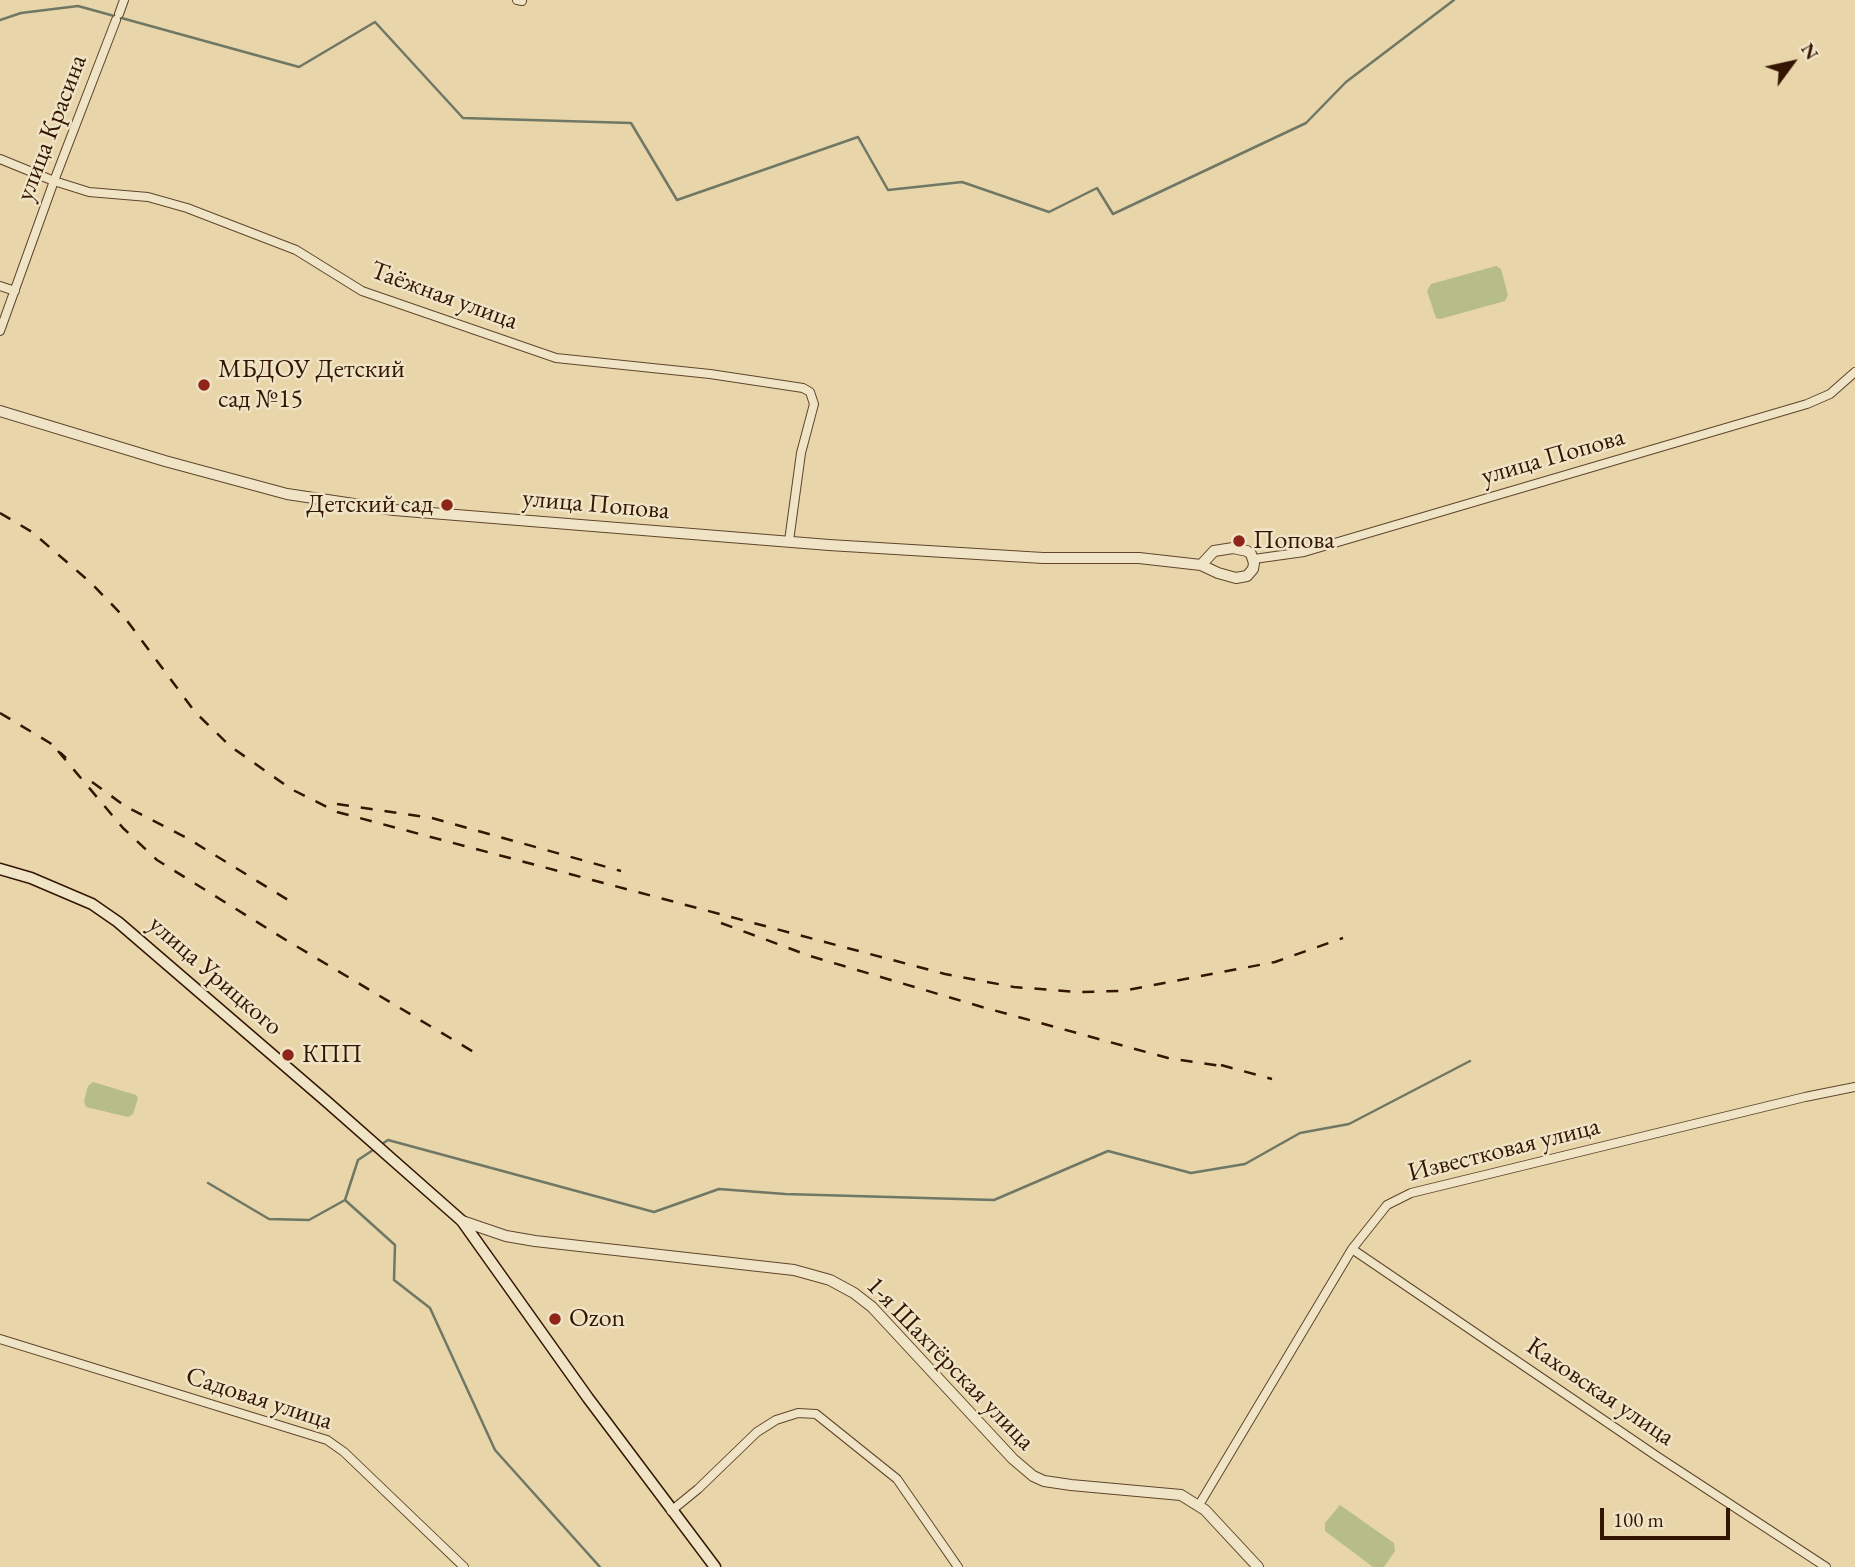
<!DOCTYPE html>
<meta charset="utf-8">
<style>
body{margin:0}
#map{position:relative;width:1855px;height:1567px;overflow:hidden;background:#e8d5a9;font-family:"EB Garamond",serif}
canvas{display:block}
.north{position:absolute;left:1757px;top:28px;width:70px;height:70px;-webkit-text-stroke:5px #f0e4c7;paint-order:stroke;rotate:57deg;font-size:19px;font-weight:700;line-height:28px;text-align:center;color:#331501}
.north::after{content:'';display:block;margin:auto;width:24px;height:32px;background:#331501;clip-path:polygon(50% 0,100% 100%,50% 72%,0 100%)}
.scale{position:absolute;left:1600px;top:1508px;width:130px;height:32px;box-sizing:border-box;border:4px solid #331501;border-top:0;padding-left:9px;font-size:21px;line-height:24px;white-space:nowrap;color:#331501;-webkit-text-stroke:5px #f0e4c7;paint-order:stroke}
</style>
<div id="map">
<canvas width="1855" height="1567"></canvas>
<div class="north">N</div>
<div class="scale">100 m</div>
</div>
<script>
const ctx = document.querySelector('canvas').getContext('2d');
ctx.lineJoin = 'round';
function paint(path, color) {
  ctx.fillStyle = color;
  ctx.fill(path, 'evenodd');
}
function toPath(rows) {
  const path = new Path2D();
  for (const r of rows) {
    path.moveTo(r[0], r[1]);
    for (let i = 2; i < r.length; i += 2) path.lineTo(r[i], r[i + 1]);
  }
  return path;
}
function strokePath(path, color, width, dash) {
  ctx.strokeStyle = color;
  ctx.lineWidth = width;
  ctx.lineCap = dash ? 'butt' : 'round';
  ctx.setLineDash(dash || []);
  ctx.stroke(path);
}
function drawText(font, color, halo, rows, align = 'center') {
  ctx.font = font + ' "EB Garamond",serif';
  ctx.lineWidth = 5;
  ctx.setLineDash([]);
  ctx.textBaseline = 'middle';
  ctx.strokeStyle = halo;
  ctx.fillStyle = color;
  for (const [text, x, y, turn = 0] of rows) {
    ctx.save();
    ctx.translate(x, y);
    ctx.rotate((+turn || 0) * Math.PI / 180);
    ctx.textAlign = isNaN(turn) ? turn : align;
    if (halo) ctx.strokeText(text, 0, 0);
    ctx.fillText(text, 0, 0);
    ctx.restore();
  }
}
paint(toPath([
 [1496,266,1501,269,1508,295,1505,301,1440,319,1436,318,1427,291,1431,284],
 [93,1082,136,1095,138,1098,133,1114,128,1117,86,1107,84,1101,88,1086],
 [1340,1505,1394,1543,1395,1551,1384,1567,1373,1567,1325,1531,1325,1523]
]), '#b6bd88');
strokePath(toPath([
 [0,20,21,13,78,6,299,67,375,22,463,118,631,123,677,200,858,137,888,190,962,182,1049,212,1097,188,1113,214,1306,123,1346,82,1454,0],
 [382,1144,388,1140,654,1212,719,1189,785,1194,994,1200,1108,1151,1191,1173,1245,1164,1300,1133,1349,1124,1470,1061],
 [208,1183,269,1219,309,1220,345,1200,358,1160,373,1150],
 [345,1200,395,1245,394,1280,430,1308,495,1450,600,1567]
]), '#6f7765', 2.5);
const minor = toPath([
 [517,0,522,1],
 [119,14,124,0],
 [0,159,54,181,89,192,148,197,187,208,296,250,362,291,556,358,710,374,803,388,810,392,814,404,801,453,789,541],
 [0,286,15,291],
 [0,331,54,181,116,20],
 [1254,559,1304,552,1807,404,1830,394,1855,372],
 [1352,1249,1658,1457,1826,1567],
 [0,1339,327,1440,344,1452,464,1567],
 [1199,1505,1352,1249,1387,1205,1411,1193,1805,1097,1855,1087],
 [671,1511,698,1489,757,1432,776,1420,798,1413,816,1414,897,1479,958,1567]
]);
const tertiary = toPath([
 [0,411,165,461,287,494,394,510,829,545,1043,558,1139,558,1201,565,1218,573,1236,578,1247,576,1253,569,1254,563,1251,554,1247,551,1233,548,1214,551,1201,565],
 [462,1221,506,1236,535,1241,794,1270,830,1280,854,1293,872,1307,1013,1459,1033,1476,1044,1481,1071,1485,1181,1495,1205,1510,1258,1567]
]);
const secondary = toPath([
 [0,869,31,878,92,904,118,922,326,1101,462,1221,588,1398,715,1567]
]);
strokePath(minor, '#60452b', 10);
strokePath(tertiary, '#60452b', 12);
strokePath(secondary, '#331501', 13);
strokePath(minor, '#f0e4c7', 8);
strokePath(tertiary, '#f0e4c7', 10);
strokePath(secondary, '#f0e4c7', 10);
strokePath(toPath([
 [0,513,32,532,90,582,125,618,195,712,230,746,291,789,337,812,945,974,1014,987,1078,992,1122,991,1275,962,1343,938],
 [0,713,50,743,66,758],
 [58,751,123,828,157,860,286,940,477,1054],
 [92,782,125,806,187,838,293,903],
 [337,804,432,818,621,871],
 [721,923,810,956,982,1007,1168,1058,1228,1067],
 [1221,1065,1272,1079]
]), '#331501', 2.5, [12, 12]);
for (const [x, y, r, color] of [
 [204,385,7,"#8f2418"],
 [447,505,7,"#8f2418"],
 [1239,541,7,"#8f2418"],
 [288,1055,7,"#8f2418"],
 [555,1319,7,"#8f2418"]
]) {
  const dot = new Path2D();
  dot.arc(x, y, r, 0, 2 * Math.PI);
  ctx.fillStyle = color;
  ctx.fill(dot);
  strokePath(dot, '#f0e4c7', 2.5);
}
drawText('26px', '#331501', '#f0e4c7', [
 ["улица Красина",52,128,-69],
 ["Таёжная улица",444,296,20],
 ["улица Попова",1553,457,-16],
 ["улица Попова",596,505,5],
 ["улица Урицкого",215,976,41],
 ["Известковая улица",1504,1150,-14],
 ["1-я Шахтёрская улица",950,1364,46],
 ["Каховская улица",1600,1392,34],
 ["Садовая улица",259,1399,18]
]);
drawText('26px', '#331501', '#f0e4c7', [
 ["МБДОУ Детский",218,370],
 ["сад №15",218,400],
 ["Детский сад",433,505,"right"],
 ["Попова",1253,541],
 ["КПП",302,1055],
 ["Ozon",569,1319]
], 'left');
</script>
